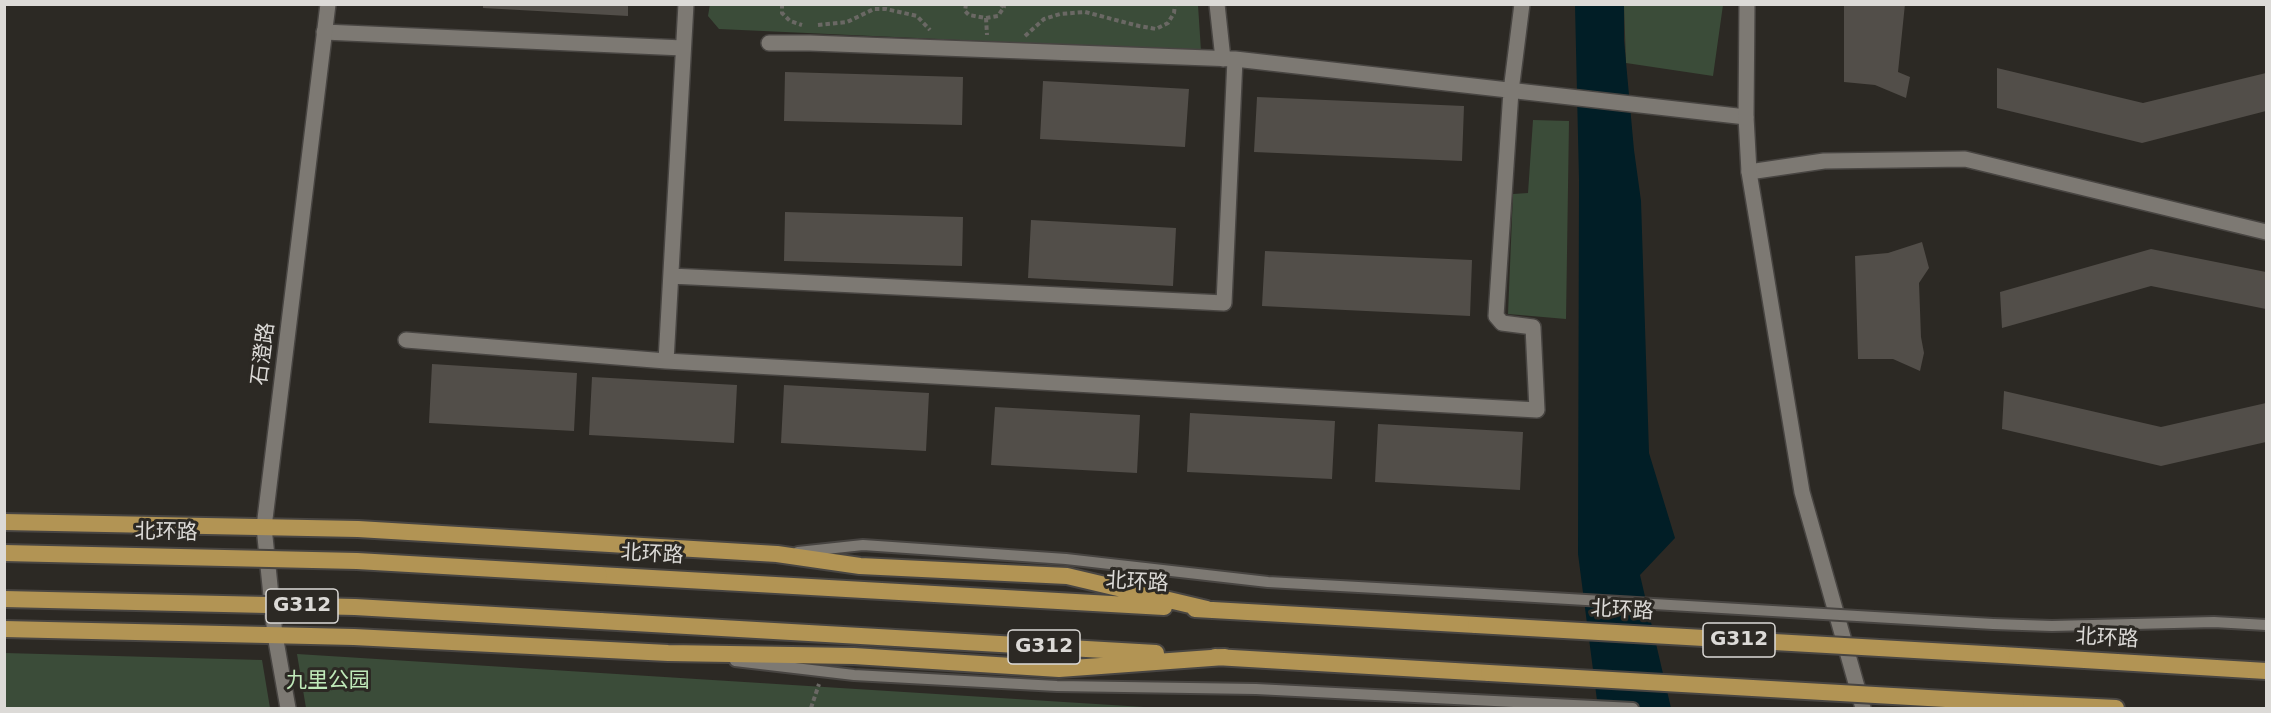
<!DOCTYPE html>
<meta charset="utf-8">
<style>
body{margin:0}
#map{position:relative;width:2271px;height:713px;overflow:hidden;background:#2c2924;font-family:"DejaVu Sans",sans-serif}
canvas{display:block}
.frame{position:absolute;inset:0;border:6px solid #dcdad7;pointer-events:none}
</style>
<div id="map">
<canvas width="2271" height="713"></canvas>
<div class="frame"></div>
</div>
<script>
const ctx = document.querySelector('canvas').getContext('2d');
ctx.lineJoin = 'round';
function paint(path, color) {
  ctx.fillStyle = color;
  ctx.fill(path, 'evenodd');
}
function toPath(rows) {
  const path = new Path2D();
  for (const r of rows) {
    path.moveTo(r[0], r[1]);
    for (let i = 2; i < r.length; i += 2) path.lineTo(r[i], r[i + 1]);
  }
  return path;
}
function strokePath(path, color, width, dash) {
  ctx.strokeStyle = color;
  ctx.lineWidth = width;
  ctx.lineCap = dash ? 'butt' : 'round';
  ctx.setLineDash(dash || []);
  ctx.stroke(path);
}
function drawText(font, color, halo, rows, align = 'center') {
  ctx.font = font + ' "DejaVu Sans","Noto Sans SC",sans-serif';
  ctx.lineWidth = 6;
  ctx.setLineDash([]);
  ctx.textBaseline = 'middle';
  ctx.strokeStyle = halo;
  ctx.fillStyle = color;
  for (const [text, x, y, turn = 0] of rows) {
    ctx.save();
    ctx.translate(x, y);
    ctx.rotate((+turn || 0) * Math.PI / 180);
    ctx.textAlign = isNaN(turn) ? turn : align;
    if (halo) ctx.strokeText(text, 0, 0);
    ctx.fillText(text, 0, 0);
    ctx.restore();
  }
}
paint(toPath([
 [710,4,1198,5,1201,51,719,29,708,16],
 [1624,5,1723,5,1713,76,1626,63],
 [1533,120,1569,121,1566,319,1508,314,1513,194,1528,193],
 [5,653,262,660,270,708,5,708],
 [297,654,1160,708,306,708]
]), '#3b4c39');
paint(toPath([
 [1575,5,1624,5,1624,40,1634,150,1641,201,1649,453,1675,538,1640,575,1671,708,1598,708,1578,554,1579,180]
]), '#011e26');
paint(toPath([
 [483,4,628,4,628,16,483,8],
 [1844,4,1905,4,1898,72,1910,77,1906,98,1875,85,1844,82],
 [1997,68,2143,103,2266,73,2266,111,2142,143,1997,108],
 [785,72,963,77,962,125,784,121],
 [1043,81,1189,89,1185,147,1040,139],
 [1257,97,1464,106,1462,161,1254,152],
 [785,212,963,217,962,266,784,261],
 [1031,220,1176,228,1173,286,1028,278],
 [1922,242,1929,268,1919,283,1921,337,1924,353,1920,371,1893,359,1858,359,1855,256,1888,253],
 [2151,249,2266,272,2266,309,2151,286,2002,328,2000,292],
 [1265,251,1472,260,1470,316,1262,306],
 [432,364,577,373,574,431,429,423],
 [592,377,737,385,734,443,589,435],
 [784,385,929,393,926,451,781,443],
 [2004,391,2161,427,2266,403,2266,442,2161,466,2002,429],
 [995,407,1140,415,1137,473,991,465],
 [1190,413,1335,421,1332,479,1187,472],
 [1378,424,1523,432,1520,490,1375,482]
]), '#524e49');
const service = toPath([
 [798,552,863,545,1066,559,1268,582,1467,593],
 [1993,624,2052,626,2214,622,2266,625],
 [735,661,854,675,1057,686,1256,689,1633,708]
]);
const minor = toPath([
 [1217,4,1223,59],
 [324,32,683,48],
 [769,43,810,43,1235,59,1746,117],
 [1749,172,1824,161,1965,159,2266,232],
 [671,276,1224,303,1235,59],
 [406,340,666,361,1537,410,1533,327,1502,323,1496,316,1511,91,1522,4],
 [666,361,686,4]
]);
const tertiary = toPath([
 [1747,4,1746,117,1749,172,1802,492,1863,708],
 [288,708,275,635,264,527,328,4]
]);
const trunk = toPath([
 [4,522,358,529,777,554,860,566,1067,576,1207,609],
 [599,575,1164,607],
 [1195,609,1476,625],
 [600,621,1156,653],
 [4,629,354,637,668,653,854,656,1059,669,1225,657],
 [2002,655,2266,671],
 [1215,657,1489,673],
 [2016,703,2116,708]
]);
strokePath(service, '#484542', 14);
strokePath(minor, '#484542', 18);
strokePath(tertiary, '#484542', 18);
strokePath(trunk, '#484542', 20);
strokePath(toPath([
 [721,4,724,4],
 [782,4,782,13,790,21,802,25],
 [966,4,965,11,969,15,986,18,998,16,1004,7,1000,4],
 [986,18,987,35],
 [818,25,847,22,874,9,886,9,917,16,930,30],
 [1025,36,1044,19,1060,14,1085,12,1139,26,1156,29,1168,23,1174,13,1175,4],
 [811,708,819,684]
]), '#6a6864', 4, [4.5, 3]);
strokePath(service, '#7d7973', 10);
strokePath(minor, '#7d7973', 15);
strokePath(tertiary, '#7d7973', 15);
strokePath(trunk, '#b29454', 16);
const serviceBridge = toPath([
 [1467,593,1993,624]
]);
const trunkBridge = toPath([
 [4,553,357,561,599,575],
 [4,599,355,607,600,621],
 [1476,625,2002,655],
 [1489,673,2016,703]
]);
strokePath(serviceBridge, '#484542', 14, []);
strokePath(trunkBridge, '#484542', 20, []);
strokePath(serviceBridge, '#7d7973', 10);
strokePath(trunkBridge, '#b29454', 16);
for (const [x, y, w] of [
 [302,606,72],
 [1739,640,72],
 [1044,647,72]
]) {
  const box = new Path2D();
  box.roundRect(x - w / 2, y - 17, w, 34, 4.5);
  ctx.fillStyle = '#2c2924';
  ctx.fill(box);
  strokePath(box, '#dcdad7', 1.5);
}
drawText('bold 20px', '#dcdad7', null, [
 ["G312",302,606],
 ["G312",1739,640],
 ["G312",1044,647]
]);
drawText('21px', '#dcdad7', '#2c2924', [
 ["石澄路",264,354,-83],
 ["北环路",166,533,1],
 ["北环路",652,555,3],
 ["北环路",1137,583,3],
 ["北环路",1622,611,3],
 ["北环路",2107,639,3]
]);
drawText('21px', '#bfe9b9', '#2c2924', [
 ["九里公园",328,682]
]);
</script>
